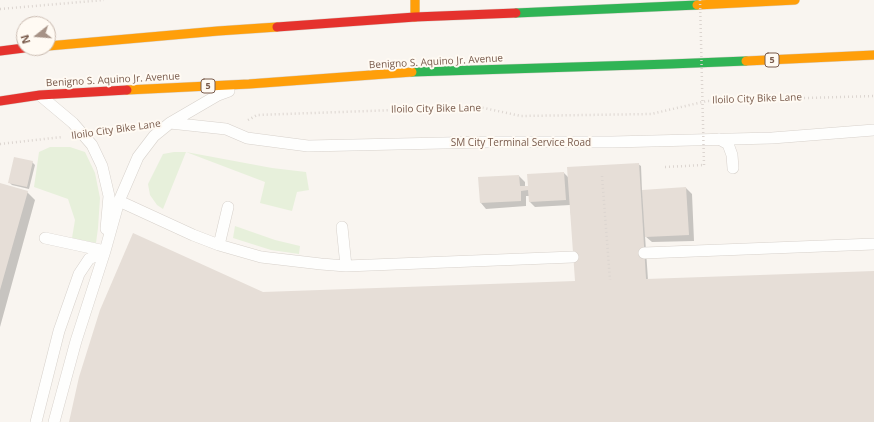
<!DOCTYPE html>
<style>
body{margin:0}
#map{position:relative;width:874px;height:422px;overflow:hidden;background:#f9f5f0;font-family:"Open Sans",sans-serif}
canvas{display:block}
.north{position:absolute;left:16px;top:16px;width:40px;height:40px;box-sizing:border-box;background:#fffaf3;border:1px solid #cabbb1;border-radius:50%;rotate:253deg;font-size:11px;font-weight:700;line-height:16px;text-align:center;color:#7a5c4d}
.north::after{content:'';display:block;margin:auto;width:14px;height:18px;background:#a69286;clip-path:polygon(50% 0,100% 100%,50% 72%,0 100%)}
</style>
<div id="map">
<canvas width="874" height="422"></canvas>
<div class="north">N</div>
</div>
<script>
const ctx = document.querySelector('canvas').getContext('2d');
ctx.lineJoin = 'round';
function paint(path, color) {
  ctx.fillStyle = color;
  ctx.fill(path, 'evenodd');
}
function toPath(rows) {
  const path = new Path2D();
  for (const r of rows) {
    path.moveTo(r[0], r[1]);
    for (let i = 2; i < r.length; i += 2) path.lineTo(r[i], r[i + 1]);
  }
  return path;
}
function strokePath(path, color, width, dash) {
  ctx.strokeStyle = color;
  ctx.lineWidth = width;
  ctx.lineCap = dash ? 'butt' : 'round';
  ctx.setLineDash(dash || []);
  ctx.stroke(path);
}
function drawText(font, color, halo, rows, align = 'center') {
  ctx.font = font + ' "Open Sans",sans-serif';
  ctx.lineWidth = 4;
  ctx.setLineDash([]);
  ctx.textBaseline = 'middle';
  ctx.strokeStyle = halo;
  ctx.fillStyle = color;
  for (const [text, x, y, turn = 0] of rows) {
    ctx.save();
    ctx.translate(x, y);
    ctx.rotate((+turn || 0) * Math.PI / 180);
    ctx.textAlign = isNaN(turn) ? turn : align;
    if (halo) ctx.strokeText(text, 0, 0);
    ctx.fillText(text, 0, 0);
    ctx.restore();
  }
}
paint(toPath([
 [50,147,70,147,85,152,95,173,100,198,98,228,96,243,72,238,75,220,68,199,34,187,39,152],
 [174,152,186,152,272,168,306,172,309,190,297,192,292,211,260,203,265,182,186,152,163,209,157,205,150,195,148,184,163,154],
 [235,226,275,240,300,246,299,254,271,250,233,238]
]), '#e7f0db');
paint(toPath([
 [32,162,35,165,29,189,12,185,9,182],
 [638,164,641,166,642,191,686,188,692,194,694,241,652,242,645,236,648,280,874,272,874,422,70,422,263,293,577,282,570,205,535,207,530,202,529,196,526,196,526,206,486,209,481,203,479,178,519,176,525,182,525,187,529,187,564,173,569,178],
 [0,184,27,192,35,200,0,327]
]), '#0003');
paint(toPath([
 [14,157,33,161,27,187,8,183],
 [639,163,646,279,874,271,874,422,69,422,79,377,100,310,133,233,263,292,575,281,567,167],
 [564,172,566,200,529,202,528,190,521,191,521,201,480,203,478,177,519,175,520,186,528,186,527,174],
 [0,183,28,191,0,290],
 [686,187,689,235,645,237,642,190]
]), '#e6ded7');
const lane = toPath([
 [42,97,73,123,92,145,102,166,109,196,106,229],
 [170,123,226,129,247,138,308,146,488,142,612,142,772,138,874,130],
 [719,139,728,144,732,155,733,168],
 [119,201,193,235,219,245,261,257,321,264,346,266,573,257],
 [342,227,346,266],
 [45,238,105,251],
 [219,245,228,207],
 [644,253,874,244],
 [36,422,59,331,79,274,89,259,105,251],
 [54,422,76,341,105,251,119,201,138,157,154,136,170,123,218,95,229,91]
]);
const fast = toPath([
 [516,13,697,5],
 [412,72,670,64,746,61]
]);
const slow = toPath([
 [415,0,415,17],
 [697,5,795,0],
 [48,46,218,31,277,27],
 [746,61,874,55],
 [127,90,249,84,412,72]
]);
const jam = toPath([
 [277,27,415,17,516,13],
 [0,51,24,48],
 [0,101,40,95,127,90]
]);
strokePath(lane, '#d7d1cb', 12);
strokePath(fast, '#d9d2cb', 10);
strokePath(slow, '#d9d2cb', 10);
strokePath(jam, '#d9d2cb', 10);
strokePath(toPath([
 [0,9,104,0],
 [248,120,257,115,479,107,521,116,651,114,707,101,874,96],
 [103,132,140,127],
 [0,144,62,137],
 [665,167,704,165],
 [602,176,610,280]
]), '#dcd5d0', 2.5, [1, 3]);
strokePath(lane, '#fefefd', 11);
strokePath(fast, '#30b455', 9);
strokePath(slow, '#ff9f0a', 9);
strokePath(jam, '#e5322d', 9);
strokePath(toPath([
 [700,0,704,165]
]), '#dcd5d0', 2.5, [1, 3]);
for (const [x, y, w] of [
 [772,60,14],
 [208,86,14]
]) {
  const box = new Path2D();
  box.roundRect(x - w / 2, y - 7, w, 14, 3);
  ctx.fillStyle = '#fffaf3';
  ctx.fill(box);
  strokePath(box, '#7a5c4d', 1);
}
drawText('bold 9px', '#7a5c4d', null, [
 ["5",772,60],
 ["5",208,86]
]);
drawText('10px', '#7a5c4d', '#fffaf3', [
 ["Benigno S. Aquino Jr. Avenue",436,62,-3],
 ["Benigno S. Aquino Jr. Avenue",113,80,-3],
 ["Iloilo City Bike Lane",757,99,-2],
 ["Iloilo City Bike Lane",436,109,-1],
 ["Iloilo City Bike Lane",116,130,-8],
 ["SM City Terminal Service Road",521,143]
]);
</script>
